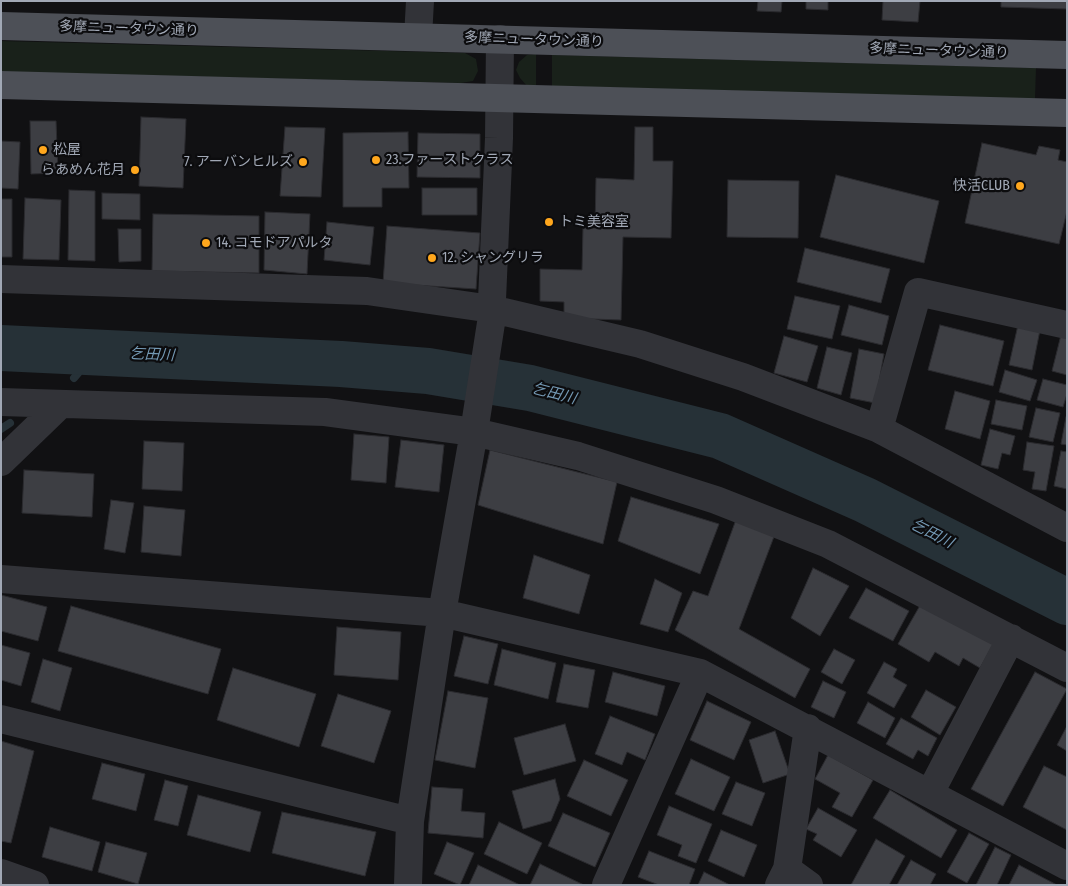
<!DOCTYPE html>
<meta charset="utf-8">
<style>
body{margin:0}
#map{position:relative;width:1068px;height:886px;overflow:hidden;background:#111113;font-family:"Fira Sans Condensed",sans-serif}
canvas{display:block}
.frame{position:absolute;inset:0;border:2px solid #a1a8b5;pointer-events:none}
</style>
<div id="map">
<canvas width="1068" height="886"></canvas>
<div class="frame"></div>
</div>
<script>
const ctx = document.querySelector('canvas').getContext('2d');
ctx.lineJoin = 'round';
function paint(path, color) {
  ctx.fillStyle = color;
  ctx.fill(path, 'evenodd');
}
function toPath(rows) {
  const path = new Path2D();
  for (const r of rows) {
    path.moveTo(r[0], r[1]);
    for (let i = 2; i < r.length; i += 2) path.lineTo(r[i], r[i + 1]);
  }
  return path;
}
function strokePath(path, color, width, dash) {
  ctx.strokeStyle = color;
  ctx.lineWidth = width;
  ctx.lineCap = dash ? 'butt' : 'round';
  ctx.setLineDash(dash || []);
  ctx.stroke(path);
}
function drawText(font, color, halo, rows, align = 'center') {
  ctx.font = font + ' "Fira Sans Condensed","Noto Sans JP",sans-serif';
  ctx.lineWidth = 4.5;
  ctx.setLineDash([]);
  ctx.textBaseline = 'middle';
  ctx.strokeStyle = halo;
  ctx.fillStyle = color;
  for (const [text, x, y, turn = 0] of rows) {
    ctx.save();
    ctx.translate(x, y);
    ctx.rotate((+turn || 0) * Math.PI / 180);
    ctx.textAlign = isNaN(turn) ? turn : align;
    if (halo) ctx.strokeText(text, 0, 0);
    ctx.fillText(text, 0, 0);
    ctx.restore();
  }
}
paint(toPath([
 [1,41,465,53,476,59,478,71,473,81,461,83,1,72],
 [536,54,536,87,527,86,520,78,516,70,519,62,527,55],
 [552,55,1036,68,1035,99,552,86]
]), '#19211a');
strokePath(toPath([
 [74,378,95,353],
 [1,429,10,423]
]), '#263137', 8);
strokePath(toPath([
 [1,348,341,364,428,371,530,388,720,436,865,500,1067,602]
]), '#263137', 46);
const building = toPath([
 [758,1,782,1,781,12,757,11,758,1],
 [806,1,828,1,828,10,806,9,806,1],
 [883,1,920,1,918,22,882,20,883,1],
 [1001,1,1067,1,1067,9,1001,7,1001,1],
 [141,117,186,119,183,188,139,186,141,117],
 [30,121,56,121,58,173,31,174,30,121],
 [285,127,325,128,321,197,280,196,285,127],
 [635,127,653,127,653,161,673,161,671,238,623,237,621,320,564,318,564,302,540,301,540,269,582,270,583,228,595,228,596,178,634,180,635,127],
 [408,132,409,188,382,188,382,207,343,207,343,133,408,132],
 [418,133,480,134,480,178,417,177,418,133],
 [1,141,20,142,18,189,1,188,1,141],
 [982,143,1036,155,1039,146,1060,150,1058,160,1067,162,1067,211,1059,244,965,223,982,143],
 [836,175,939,201,924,263,820,237,836,175],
 [728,180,799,181,798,238,727,237,728,180],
 [422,188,477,188,477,215,422,215,422,188],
 [69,190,95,191,95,261,68,260,69,190],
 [102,193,140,194,140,220,102,219,102,193],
 [25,198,61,200,59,260,23,259,25,198],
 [1,199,12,199,12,257,1,257,1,199],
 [265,212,310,214,307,274,264,270,265,212],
 [153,214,259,216,259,273,152,271,153,214],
 [327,222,374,227,370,265,324,260,327,222],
 [387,226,480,233,476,289,383,283,387,226],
 [118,229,141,229,141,261,119,262,118,229],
 [805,248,890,269,881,303,797,282,805,248],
 [795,296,840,306,832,339,787,329,795,296],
 [849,305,889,316,882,345,841,335,849,305],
 [940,325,1004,341,993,386,928,370,940,325],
 [1018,325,1040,330,1032,370,1009,365,1018,325],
 [1061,335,1067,337,1067,375,1052,371,1061,335],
 [784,336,818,346,807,382,774,373,784,336],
 [827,347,852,353,841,395,817,388,827,347],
 [859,349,884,354,875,403,850,398,859,349],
 [1005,370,1037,380,1030,401,999,392,1005,370],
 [1043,379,1067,385,1067,394,1063,407,1037,400,1043,379],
 [955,391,990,401,980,439,945,429,955,391],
 [996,400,1027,406,1022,430,991,424,996,400],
 [1036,408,1060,413,1053,442,1029,437,1036,408],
 [1066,417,1067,417,1067,445,1061,444,1066,417],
 [990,429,1015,436,1010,455,1002,453,998,469,981,465,990,429],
 [354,434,389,437,386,483,351,480,354,434],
 [401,440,444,445,439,492,395,487,401,440],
 [144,441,184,443,182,491,142,489,144,441],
 [1027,442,1054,446,1046,491,1032,489,1035,472,1023,470,1027,442],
 [490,450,617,482,603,544,478,505,490,450],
 [1061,451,1067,452,1067,489,1054,486,1061,451],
 [24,470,94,474,92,517,22,513,24,470],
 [631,497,719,524,700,574,618,541,631,497],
 [111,500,134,503,125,553,104,549,111,500],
 [144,506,185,510,181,556,141,552,144,506],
 [737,517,775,534,739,629,810,669,795,698,675,630,693,591,708,596,737,517],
 [534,555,590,575,579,614,523,598,534,555],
 [813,568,849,586,820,636,791,618,813,568],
 [655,579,682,593,668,632,640,624,655,579],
 [866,588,909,611,893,641,849,618,866,588],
 [1,595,47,607,38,641,1,631,1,595],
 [922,602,994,643,980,668,963,658,959,666,935,652,929,662,898,644,922,602],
 [71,606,221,649,208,694,58,651,71,606],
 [337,627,401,632,398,680,334,675,337,627],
 [464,636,498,644,488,684,454,676,464,636],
 [1,645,30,653,21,686,1,680,1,645],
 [502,649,556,663,548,699,494,685,502,649],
 [834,649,855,660,842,684,821,672,834,649],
 [43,659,72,668,60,711,31,702,43,659],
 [884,662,897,669,893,677,907,685,894,708,867,693,884,662],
 [564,664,595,670,588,708,556,702,564,664],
 [233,668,316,694,299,747,217,720,233,668],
 [613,672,665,686,657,716,605,702,613,672],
 [1035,672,1067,689,1003,806,971,789,1035,672],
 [823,681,846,692,834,718,811,707,823,681],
 [926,690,956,707,940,735,911,717,926,690],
 [448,691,488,698,475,768,435,760,448,691],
 [338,694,391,711,374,763,321,746,338,694],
 [707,701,751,722,734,760,690,740,707,701],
 [868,702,895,718,885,738,857,723,868,702],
 [610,716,655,734,645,760,627,752,622,765,595,754,610,716],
 [901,718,937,738,928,756,918,750,913,759,886,744,901,718],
 [565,724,576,761,524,775,514,738,565,724],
 [1067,726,1067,751,1057,745,1067,726],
 [775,731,790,774,763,783,749,740,775,731],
 [1,741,34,751,11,843,1,841,1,741],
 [828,755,873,780,852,817,832,807,840,793,815,779,828,755],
 [691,759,730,777,714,811,675,794,691,759],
 [584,760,628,780,611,816,567,796,584,760],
 [102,763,145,774,136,811,92,799,102,763],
 [1044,766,1067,777,1067,830,1023,807,1044,766],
 [555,779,560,799,551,821,523,829,512,791,555,779],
 [165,780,188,786,178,826,154,820,165,780],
 [736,782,765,793,752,826,722,814,736,782],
 [432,787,463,789,461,811,485,813,483,838,428,833,432,787],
 [890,790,957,830,941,858,873,818,890,790],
 [198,795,261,812,250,852,187,835,198,795],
 [669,806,712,824,696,863,678,856,682,845,657,835,669,806],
 [818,808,857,830,841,857,813,840,817,834,806,829,818,808],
 [282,812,376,832,365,876,272,853,282,812],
 [563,813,610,833,595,867,548,846,563,813],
 [499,822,542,843,527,874,484,854,499,822],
 [50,827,100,842,92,871,42,857,50,827],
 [721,830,757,845,744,877,708,861,721,830],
 [969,833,989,844,967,883,947,872,969,833],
 [876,839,905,856,889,885,851,885,876,839],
 [106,842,147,853,138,884,98,872,106,842],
 [447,842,474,853,460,885,434,874,447,842],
 [995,847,1011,855,997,885,976,885,995,847],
 [649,851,695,869,689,885,659,885,638,877,649,851],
 [911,860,936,874,930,885,897,885,911,860],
 [540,864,584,885,530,885,540,864],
 [478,865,520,885,469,885,478,865],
 [1019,865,1057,885,1009,885,1019,865],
 [704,872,730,885,698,885,704,872]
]);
paint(building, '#3d3e43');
strokePath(building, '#2b2b2f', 1);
strokePath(toPath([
 [418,37,420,1],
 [1,279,367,291,492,309,640,344,743,377,879,429,1067,528],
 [1,402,325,412,474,432,578,456,716,500,828,544,1067,668],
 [879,429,918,292,1067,325],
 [1,462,61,404],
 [1,579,442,613,700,673,1067,866],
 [1,719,410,821],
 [930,793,1011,638],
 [787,869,809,885],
 [1,873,35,885],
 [408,885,410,821,442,613,474,432,491,323,499,138,500,39],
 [606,885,700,673],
 [779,885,787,869,808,728]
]), '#323338', 28);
strokePath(toPath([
 [1,26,1067,55],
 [1,85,1067,113]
]), '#4d5057', 28);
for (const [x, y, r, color] of [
 [43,150,5,"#ffa71d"],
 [376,160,5,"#ffa71d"],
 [303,162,5,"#ffa71d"],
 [135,170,5,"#ffa71d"],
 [1020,186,5,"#ffa71d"],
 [549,222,5,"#ffa71d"],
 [206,243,5,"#ffa71d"],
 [432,258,5,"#ffa71d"]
]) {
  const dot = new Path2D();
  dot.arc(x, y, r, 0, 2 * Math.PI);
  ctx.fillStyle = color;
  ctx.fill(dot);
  strokePath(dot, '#0c0c0e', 2);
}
drawText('14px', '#a1a8b5', '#0c0c0e', [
 ["多摩ニュータウン通り",129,29,2],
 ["多摩ニュータウン通り",534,40,2],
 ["多摩ニュータウン通り",939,51,2]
]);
drawText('14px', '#a1a8b5', '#0c0c0e', [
 ["松屋",53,150],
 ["23.ファーストクラス",386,160],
 ["7. アーバンヒルズ",293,162,"right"],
 ["らあめん花月",125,170,"right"],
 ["快活CLUB",1010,186,"right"],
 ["トミ美容室",559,222],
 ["14. コモドアパルタ",216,243],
 ["12. シャングリラ",442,258]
], 'left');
drawText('italic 15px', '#7499b4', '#0c0c0e', [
 ["乞田川",152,355,3],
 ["乞田川",554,394,14],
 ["乞田川",932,534,27]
]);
</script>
